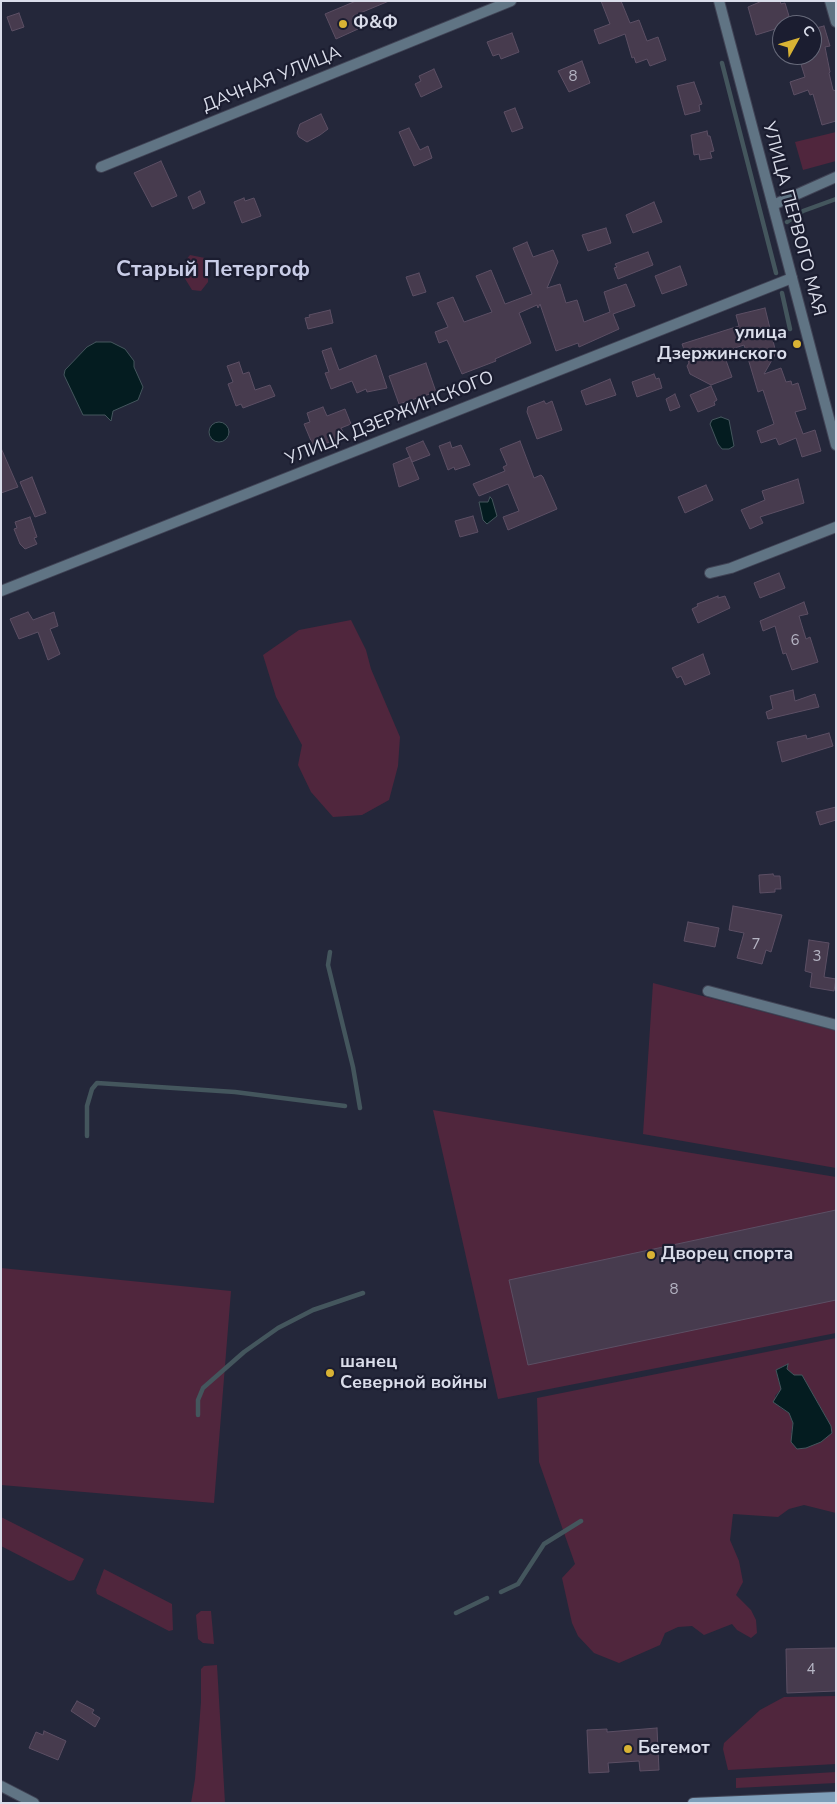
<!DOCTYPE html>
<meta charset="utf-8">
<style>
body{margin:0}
#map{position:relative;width:837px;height:1804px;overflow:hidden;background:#24273a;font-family:"Nunito Sans",sans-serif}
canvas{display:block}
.frame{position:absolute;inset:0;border:2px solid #daddea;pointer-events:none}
.north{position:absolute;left:772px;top:15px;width:50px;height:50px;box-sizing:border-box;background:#1b1d30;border:1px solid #676a7a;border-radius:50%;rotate:51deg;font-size:14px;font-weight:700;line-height:20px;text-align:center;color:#daddea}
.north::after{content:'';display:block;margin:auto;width:18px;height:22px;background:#d9b334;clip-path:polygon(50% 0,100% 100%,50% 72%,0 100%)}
</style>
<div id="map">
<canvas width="837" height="1804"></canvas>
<div class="frame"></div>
<div class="north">С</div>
</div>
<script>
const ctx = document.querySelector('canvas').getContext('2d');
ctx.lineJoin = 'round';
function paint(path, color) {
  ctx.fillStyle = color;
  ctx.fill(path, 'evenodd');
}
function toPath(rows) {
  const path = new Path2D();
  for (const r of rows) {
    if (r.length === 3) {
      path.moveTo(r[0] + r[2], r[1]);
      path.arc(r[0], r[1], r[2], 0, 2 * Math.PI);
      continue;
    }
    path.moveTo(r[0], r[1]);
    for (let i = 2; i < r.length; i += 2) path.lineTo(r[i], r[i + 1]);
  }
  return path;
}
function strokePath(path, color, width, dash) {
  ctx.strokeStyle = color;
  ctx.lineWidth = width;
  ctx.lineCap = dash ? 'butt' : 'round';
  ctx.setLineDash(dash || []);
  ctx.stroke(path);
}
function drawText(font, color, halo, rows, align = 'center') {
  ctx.font = font + ' "Nunito Sans",sans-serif';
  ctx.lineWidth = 4.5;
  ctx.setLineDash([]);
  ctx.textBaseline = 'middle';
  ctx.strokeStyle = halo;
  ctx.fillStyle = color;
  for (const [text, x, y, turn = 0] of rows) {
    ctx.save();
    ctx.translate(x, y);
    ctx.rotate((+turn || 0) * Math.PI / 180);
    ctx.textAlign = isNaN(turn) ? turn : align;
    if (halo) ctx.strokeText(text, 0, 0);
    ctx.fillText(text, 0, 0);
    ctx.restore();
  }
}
paint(toPath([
 [836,132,836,161,803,170,795,142],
 [190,255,205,258,208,263,208,282,201,291,192,290,184,277,185,261],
 [351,620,366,650,371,669,400,737,398,766,389,800,362,815,333,817,311,792,298,765,302,745,276,697,263,655,299,630],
 [653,983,836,1031,836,1168,643,1134],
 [433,1110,836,1177,836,1333,498,1399],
 [1,1268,231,1291,214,1503,1,1485],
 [836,1338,836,1513,804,1505,789,1509,778,1517,733,1514,730,1540,739,1561,743,1582,736,1595,751,1610,756,1620,757,1633,751,1638,737,1630,732,1624,704,1635,692,1626,678,1627,665,1633,660,1645,619,1663,594,1653,578,1636,572,1623,562,1578,575,1564,539,1462,537,1398],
 [788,1364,787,1369,794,1375,802,1375,831,1426,791,1433,793,1423,789,1413,780,1408,775,1396,781,1389,776,1370],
 [1,1517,84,1559,74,1580,69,1581,1,1546],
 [104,1569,172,1604,173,1630,169,1631,97,1594,96,1590],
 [201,1611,211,1611,214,1644,203,1643,198,1639,196,1615],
 [217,1665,225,1803,191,1803,195,1779,201,1702,201,1669,204,1666],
 [836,1696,836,1764,728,1770,723,1749,724,1743,760,1710,784,1697],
 [836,1772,836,1783,736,1788,736,1778]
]), '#50263d');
const water = toPath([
 [96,342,111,342,125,349,134,361,134,367,143,387,138,400,113,411,111,421,105,415,83,415,64,375,65,370,87,347,96,342],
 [721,417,729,420,734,446,729,449,722,449,718,444,710,424,712,420,721,417],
 [219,432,10],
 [490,497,492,499,497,516,487,524,483,520,479,502,488,502,490,497],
 [788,1364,787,1369,794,1375,802,1375,831,1426,832,1433,821,1442,806,1448,797,1449,791,1442,793,1423,789,1413,773,1402,781,1389,776,1370,788,1364]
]);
paint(water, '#041c20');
strokePath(water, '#44565d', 1);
strokePath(toPath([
 [722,63,776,273],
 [787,222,803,211,836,199],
 [782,293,790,329],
 [330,952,328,965,353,1067,360,1108],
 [87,1136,87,1106,92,1089,97,1083,235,1092,345,1106],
 [198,1415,198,1400,203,1388,244,1352,278,1328,313,1310,363,1293],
 [501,1592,518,1584,544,1544,581,1521],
 [456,1613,487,1598]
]), '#44565d', 4.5);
const building = toPath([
 [356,1,389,1,353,16,358,29,336,39,325,14,356,1],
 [601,1,621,1,630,23,639,20,647,41,658,37,666,60,650,66,647,59,636,63,634,57,632,58,625,34,599,44,594,30,610,24,601,1],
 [762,1,780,1,781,4,785,3,789,16,786,18,788,25,756,35,748,7,762,1],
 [19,13,24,27,12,31,7,17,19,13],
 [824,26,830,46,825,47,830,72,829,73,833,90,836,91,836,121,822,125,813,94,810,95,808,90,794,95,790,82,805,77,799,58,812,55,812,29,824,26],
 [512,33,519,52,501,59,499,54,493,56,487,42,512,33],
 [582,61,590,83,569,92,558,71,582,61],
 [434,69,442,87,421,97,415,84,421,81,419,76,434,69],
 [694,82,702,104,699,105,700,111,685,115,677,86,694,82],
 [515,108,523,128,512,132,504,112,515,108],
 [321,114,328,129,320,135,307,142,299,137,297,133,300,124,321,114],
 [409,128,420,150,428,146,432,158,414,166,399,132,409,128],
 [707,131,708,136,710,136,714,151,710,152,712,158,700,160,699,154,694,155,691,135,707,131],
 [161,161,177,196,152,207,134,173,161,161],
 [200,191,205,203,193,209,188,197,200,191],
 [244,198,245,201,254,198,261,216,242,223,234,202,244,198],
 [654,202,662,222,633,233,626,215,654,202],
 [606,228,611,243,588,251,582,235,606,228],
 [527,242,533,257,553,250,558,262,547,288,560,284,566,303,577,300,584,322,610,312,604,292,626,284,635,306,613,314,619,329,579,347,578,343,556,351,540,304,538,308,537,305,519,313,531,343,495,359,496,361,462,374,447,340,439,343,435,332,448,327,437,303,453,297,464,322,492,312,476,276,491,270,505,304,532,294,513,248,527,242],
 [648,252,653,265,618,279,614,268,617,267,615,264,648,252],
 [680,266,687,285,662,294,655,276,680,266],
 [419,273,426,292,413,296,406,277,419,273],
 [765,308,776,353,764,374,781,368,786,382,791,381,792,385,798,383,806,409,795,412,803,434,815,430,821,451,802,457,796,438,779,445,776,438,761,443,757,431,774,424,763,390,758,392,744,345,723,352,732,377,711,385,690,374,687,366,689,363,682,344,739,326,736,315,765,308],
 [330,310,333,323,308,329,305,318,310,317,309,315,330,310],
 [331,348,339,370,376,355,387,388,367,392,366,389,357,393,352,381,331,389,325,373,329,372,322,351,331,348],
 [239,362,243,374,249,372,255,390,270,385,275,396,243,408,241,404,236,406,228,384,233,382,227,366,239,362],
 [426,363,436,392,399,404,389,376,426,363],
 [654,374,656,379,659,378,662,388,637,397,632,382,654,374],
 [610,379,616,395,586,405,581,391,610,379],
 [711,386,717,400,714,402,715,405,698,412,690,395,711,386],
 [675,394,680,407,670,411,666,399,675,394],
 [544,401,546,404,552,401,562,430,537,439,527,412,528,407,544,401],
 [323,407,327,416,345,409,351,424,341,428,345,436,314,448,304,424,310,422,307,413,323,407],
 [423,441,430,455,412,462,406,448,423,441],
 [520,441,534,478,541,475,543,477,557,509,508,530,503,517,519,511,508,484,479,496,473,484,505,471,503,467,507,465,500,449,520,441],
 [450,442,452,448,461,445,470,465,455,470,454,467,448,470,439,446,450,442],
 [1,448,18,487,1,493,1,448],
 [410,457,419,479,399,487,393,464,410,457],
 [32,477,46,513,35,517,20,482,32,477],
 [798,479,804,503,760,517,763,523,750,529,741,510,765,500,762,491,798,479],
 [706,485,713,500,685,513,678,497,706,485],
 [473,516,478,532,460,537,455,521,473,516],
 [30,517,37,537,34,538,37,544,25,549,20,544,14,529,17,528,15,522,30,517],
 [779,573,785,588,760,598,754,583,779,573],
 [718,596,718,598,725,596,730,608,698,623,692,609,698,606,697,604,718,596],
 [804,602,808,614,799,616,806,639,810,637,818,662,792,670,786,653,783,654,775,626,763,631,760,621,804,602],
 [28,612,33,620,54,612,58,626,50,629,60,654,48,660,38,632,19,639,10,619,28,612],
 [703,654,710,674,685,685,681,676,677,678,672,668,703,654],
 [793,690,795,701,815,694,819,707,768,719,766,712,773,709,770,696,793,690],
 [829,733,833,746,782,762,777,742,806,735,807,739,829,733],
 [836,807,836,820,820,825,816,812,836,807],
 [773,874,774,876,780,876,781,889,775,889,775,892,760,893,759,875,773,874],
 [733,906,782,915,771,952,766,950,762,964,737,958,744,933,729,930,733,906],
 [688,922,719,928,715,947,684,941,688,922],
 [809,940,829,943,824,977,836,979,834,991,810,987,812,973,805,971,809,940],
 [836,1210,836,1300,528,1365,509,1280,836,1210],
 [836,1648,836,1691,787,1693,786,1649,836,1648],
 [77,1701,94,1710,92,1713,100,1718,95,1727,71,1711,77,1701],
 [657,1728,659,1770,640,1771,639,1761,608,1763,609,1772,589,1773,587,1730,607,1729,607,1732,657,1728],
 [44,1731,66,1741,58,1760,29,1748,36,1732,43,1735,44,1731]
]);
paint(building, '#473b4e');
strokePath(building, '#5c4f64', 1);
const minor = toPath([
 [830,1,836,22],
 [101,167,511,1],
 [773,205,836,177],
 [710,573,731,568,836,527],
 [1,591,792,278],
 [708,991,836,1025]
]);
const tertiary = toPath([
 [719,1,836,445],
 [1,1786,34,1803]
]);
const secondary = toPath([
 [693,1803,836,1797]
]);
strokePath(minor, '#414456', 12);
strokePath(tertiary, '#414456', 12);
strokePath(secondary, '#414456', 12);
strokePath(minor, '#607484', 10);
strokePath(tertiary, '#607484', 10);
strokePath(secondary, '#7e9eb9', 10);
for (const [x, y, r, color] of [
 [343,24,5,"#d9b334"],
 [797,344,5,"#d9b334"],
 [651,1255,5,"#d9b334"],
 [330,1373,5,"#d9b334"],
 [628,1749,5,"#d9b334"]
]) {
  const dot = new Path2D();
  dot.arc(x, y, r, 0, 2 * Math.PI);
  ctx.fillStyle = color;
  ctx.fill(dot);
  strokePath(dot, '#1b1d30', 2);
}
drawText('15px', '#b5b4c3', null, [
 ["8",573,77],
 ["6",795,641],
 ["7",756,945],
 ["3",817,957],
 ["8",674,1290],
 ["4",811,1670]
]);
drawText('bold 18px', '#daddea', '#1b1d30', [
 ["Ф&Ф",353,24],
 ["улица",787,334,"right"],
 ["Дзержинского",787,355,"right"],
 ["Дворец спорта",661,1255],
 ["шанец",340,1363],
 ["Северной войны",340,1384],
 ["Бегемот",638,1749]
], 'left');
drawText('18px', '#daddea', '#1b1d30', [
 ["ДАЧНАЯ УЛИЦА",272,80,-22],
 ["УЛИЦА ПЕРВОГО МАЯ",793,219,75],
 ["УЛИЦА ДЗЕРЖИНСКОГО",390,419,-22]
]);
drawText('bold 22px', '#c9cde7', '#1b1d30', [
 ["Старый Петергоф",213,271]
]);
</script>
